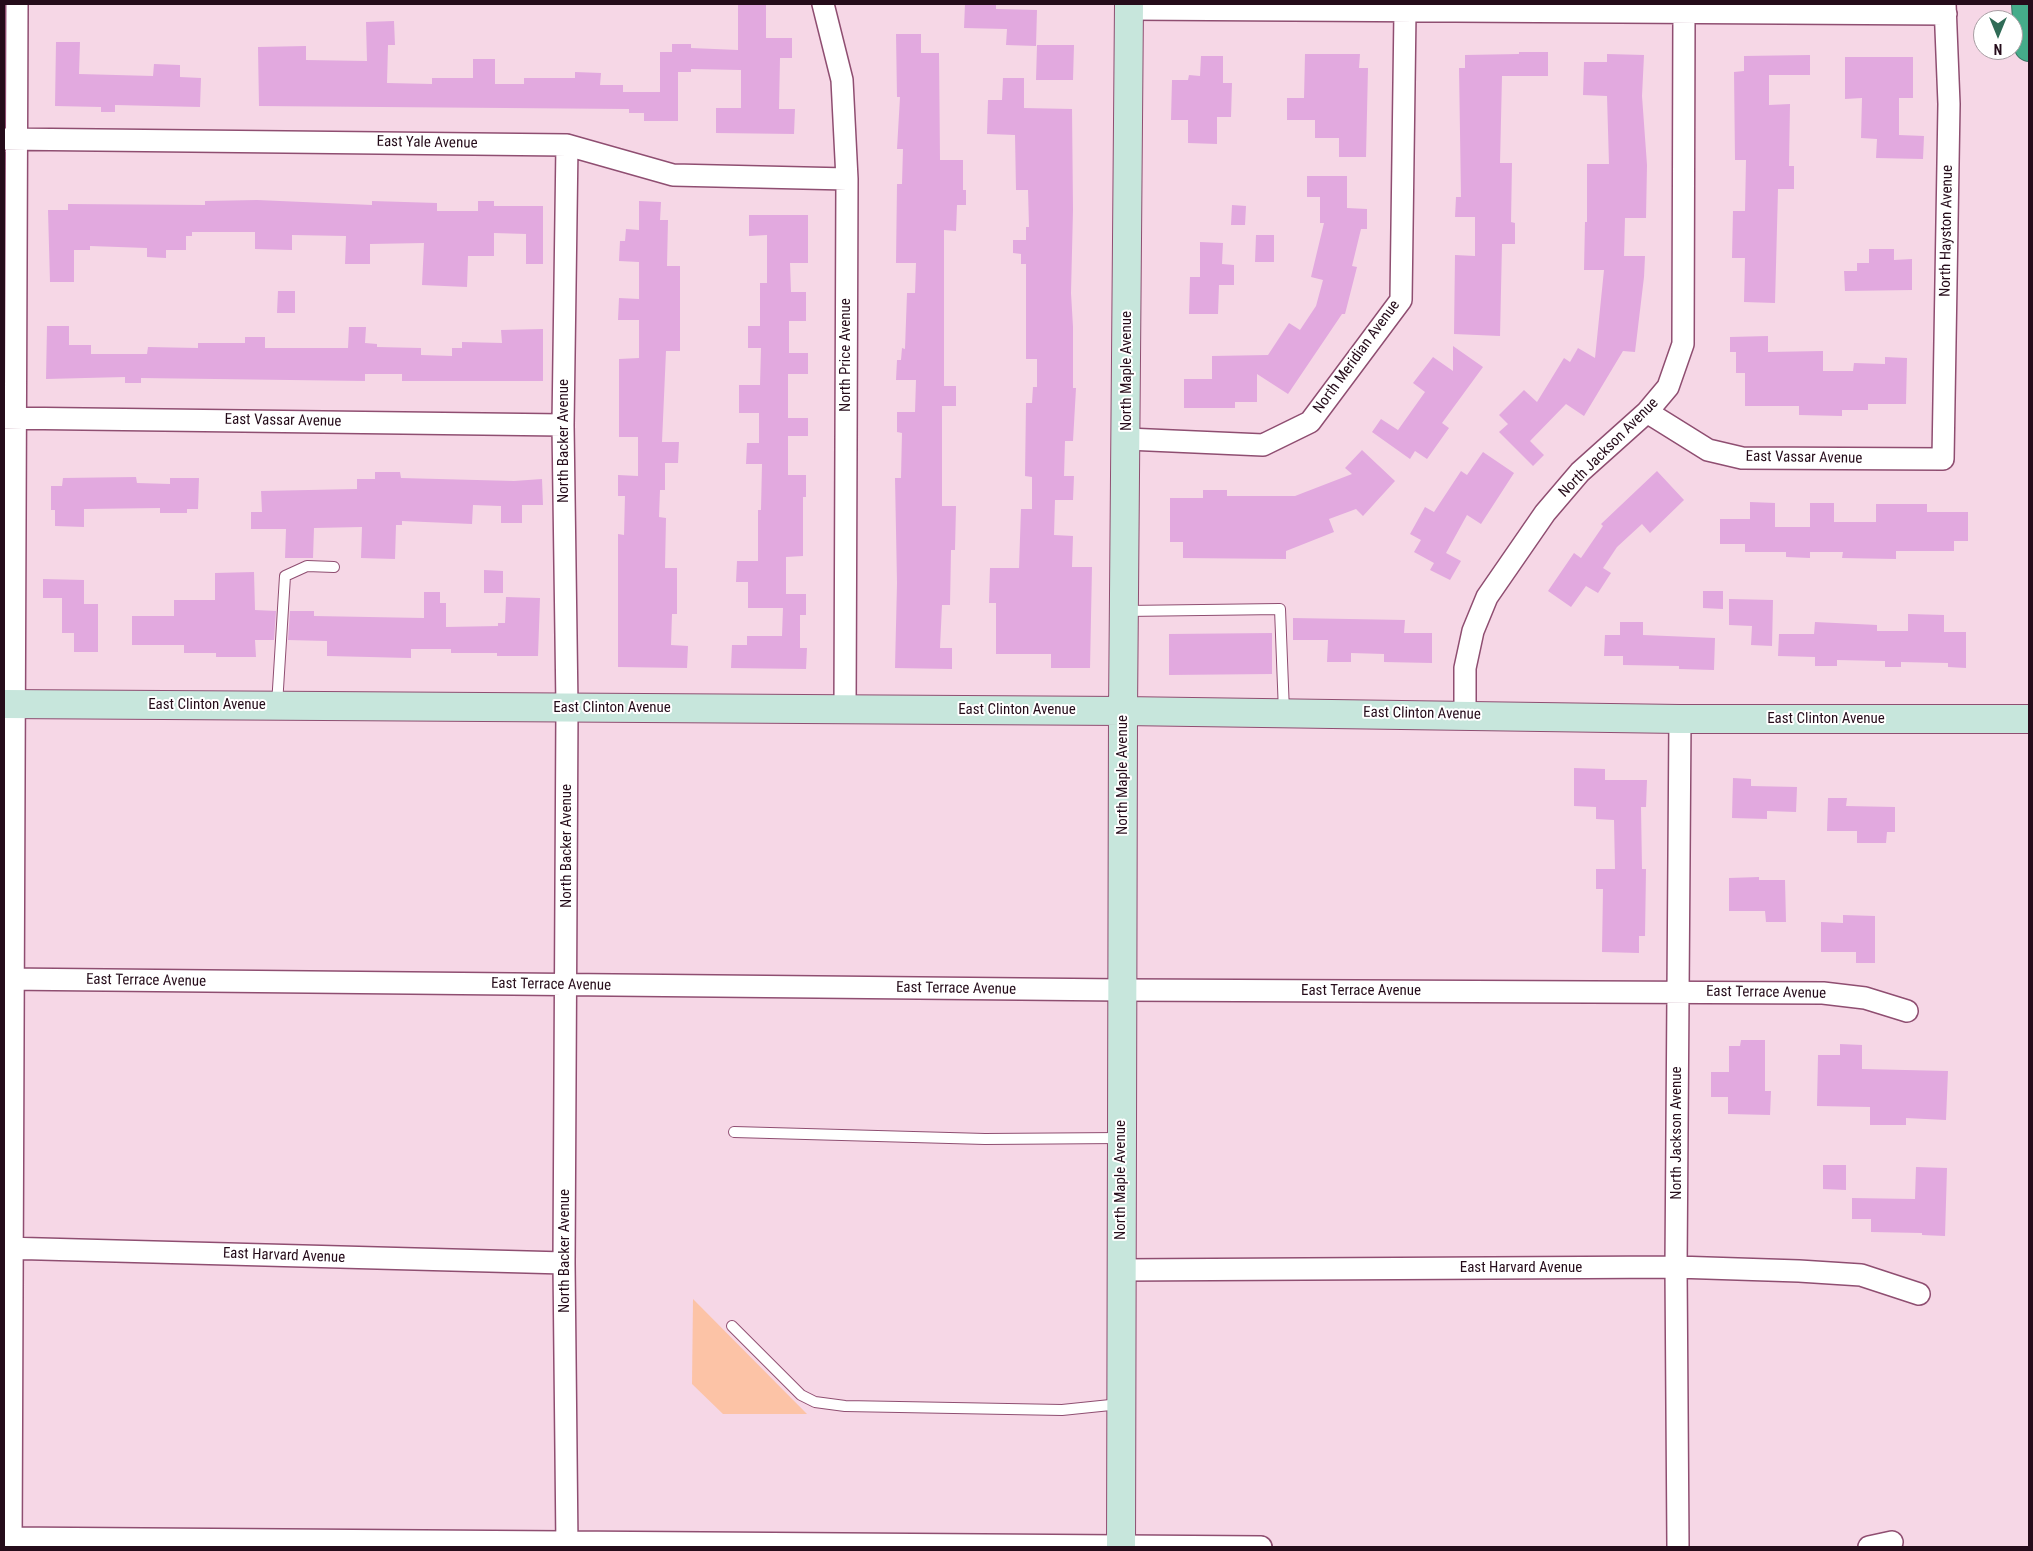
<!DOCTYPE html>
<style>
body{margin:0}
#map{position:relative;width:2033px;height:1551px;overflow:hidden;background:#f6d7e6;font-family:"Roboto Condensed",sans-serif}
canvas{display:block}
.frame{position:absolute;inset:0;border:5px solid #250c1a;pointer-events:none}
.north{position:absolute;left:1973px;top:10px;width:50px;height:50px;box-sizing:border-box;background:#fff;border:1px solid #a89ea3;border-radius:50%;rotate:180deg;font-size:14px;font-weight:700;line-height:20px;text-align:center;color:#250c1a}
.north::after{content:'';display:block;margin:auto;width:18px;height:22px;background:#306c57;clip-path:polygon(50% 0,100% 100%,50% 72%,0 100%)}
</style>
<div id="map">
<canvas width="2033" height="1551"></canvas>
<div class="frame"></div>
<div class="north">N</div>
</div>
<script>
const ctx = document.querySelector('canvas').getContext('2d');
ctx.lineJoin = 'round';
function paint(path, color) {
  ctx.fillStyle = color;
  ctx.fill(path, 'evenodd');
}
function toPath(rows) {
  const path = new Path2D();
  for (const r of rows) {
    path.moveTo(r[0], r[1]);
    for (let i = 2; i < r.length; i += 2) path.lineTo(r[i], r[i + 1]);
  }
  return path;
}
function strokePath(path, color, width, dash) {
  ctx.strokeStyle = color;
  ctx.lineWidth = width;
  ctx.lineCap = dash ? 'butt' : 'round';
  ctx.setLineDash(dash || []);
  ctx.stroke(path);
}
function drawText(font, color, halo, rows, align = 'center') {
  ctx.font = font + ' "Roboto Condensed",sans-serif';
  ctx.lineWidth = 4;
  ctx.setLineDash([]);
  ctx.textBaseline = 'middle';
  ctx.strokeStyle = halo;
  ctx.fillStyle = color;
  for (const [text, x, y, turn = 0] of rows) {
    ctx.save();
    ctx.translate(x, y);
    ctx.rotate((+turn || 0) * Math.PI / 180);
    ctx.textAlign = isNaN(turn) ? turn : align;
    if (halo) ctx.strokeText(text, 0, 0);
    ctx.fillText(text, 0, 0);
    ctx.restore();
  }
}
paint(toPath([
 [693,1299,807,1414,723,1414,692,1384]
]), '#fcc3a6');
paint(toPath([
 [738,4,766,4,766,38,792,38,792,58,780,58,779,109,795,109,794,134,716,133,716,108,741,108,741,70,691,69,691,72,678,72,678,121,644,121,644,113,629,113,629,109,259,106,258,47,306,46,306,60,367,61,366,22,394,21,395,45,388,45,387,83,432,84,432,78,473,78,473,59,495,59,495,84,524,84,524,78,575,78,575,72,601,73,600,85,623,85,623,92,660,92,660,52,672,52,672,44,691,44,691,48,738,50],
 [965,4,996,4,996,9,1037,10,1036,46,1006,45,1007,29,964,28],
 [896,34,921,34,921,53,939,53,940,160,963,160,963,190,966,190,966,205,957,205,956,231,944,230,944,386,956,386,956,406,942,406,942,506,956,506,955,550,951,550,950,605,942,605,940,648,952,648,952,669,895,668,897,583,895,478,901,478,902,433,897,432,897,412,915,412,916,380,896,380,897,360,901,360,902,348,905,349,907,293,915,293,916,263,896,263,897,184,902,184,903,149,897,149,900,97,897,97],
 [56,42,80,42,79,74,153,76,154,64,180,65,180,77,201,78,200,107,115,105,115,112,101,112,101,107,55,106],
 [1037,45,1074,45,1073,80,1036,80],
 [1519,52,1548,52,1548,76,1502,76,1500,163,1512,163,1511,222,1515,223,1515,244,1502,244,1500,336,1454,334,1455,255,1475,256,1475,217,1455,217,1456,197,1461,197,1459,68,1465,68,1465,55,1519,54],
 [1305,54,1360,54,1359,68,1368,68,1366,157,1339,157,1339,138,1315,138,1315,120,1287,120,1287,98,1304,98],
 [1607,54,1644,55,1642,96,1647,165,1646,218,1625,218,1624,256,1645,256,1644,277,1635,352,1623,351,1584,416,1566,404,1530,441,1544,455,1533,466,1499,432,1508,424,1499,415,1524,390,1537,402,1564,358,1570,362,1578,348,1595,358,1604,270,1584,270,1585,222,1587,222,1587,164,1609,164,1607,96,1583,95,1584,62,1607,62],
 [1810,55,1810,75,1769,75,1769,105,1790,104,1789,166,1794,166,1794,189,1778,189,1775,303,1744,302,1745,258,1732,258,1733,211,1745,211,1746,160,1735,160,1734,72,1744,71,1744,56],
 [1201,56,1223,56,1223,83,1232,83,1231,117,1217,117,1217,144,1188,143,1188,120,1171,120,1172,80,1188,80,1189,75,1200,76],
 [1845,57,1913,57,1913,98,1899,98,1899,135,1924,136,1923,159,1876,158,1877,139,1861,138,1862,98,1845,99],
 [1003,78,1024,78,1024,108,1072,109,1073,210,1071,293,1073,327,1073,388,1076,388,1073,441,1065,441,1064,476,1074,476,1073,500,1055,500,1054,535,1073,536,1072,567,1092,567,1090,668,1051,668,1051,654,996,654,996,603,989,603,990,568,1019,568,1021,509,1032,509,1032,477,1025,476,1026,403,1032,403,1033,387,1037,387,1037,359,1026,359,1026,264,1021,264,1021,254,1013,253,1013,240,1026,240,1026,227,1029,227,1028,190,1016,190,1015,135,987,134,988,100,1002,100],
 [1307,176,1347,176,1347,208,1367,209,1367,229,1361,229,1352,266,1357,267,1345,314,1342,314,1288,394,1257,374,1257,402,1235,402,1235,408,1184,408,1184,379,1212,379,1212,356,1268,355,1289,323,1300,330,1316,306,1323,280,1311,277,1324,223,1320,223,1320,197,1307,197],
 [257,200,372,205,372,201,437,203,437,211,478,211,478,201,494,201,494,206,543,206,543,264,526,264,526,234,494,233,494,256,468,256,467,287,422,285,424,243,370,244,370,264,345,264,346,236,292,235,292,250,255,249,255,232,192,232,192,236,186,236,186,250,166,250,166,258,147,257,147,248,90,246,90,250,74,250,74,282,50,282,48,210,68,210,68,204,205,205,205,201],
 [639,201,661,202,660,220,668,220,667,266,680,266,680,351,666,351,662,442,679,442,678,463,665,463,665,490,660,490,659,517,666,518,665,568,677,568,677,614,672,614,671,645,688,646,687,668,618,667,618,534,624,535,625,496,618,496,618,475,638,476,638,437,619,437,619,359,639,358,639,320,618,320,619,298,639,299,639,262,619,261,620,241,625,241,626,229,639,230],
 [1232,205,1246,206,1245,225,1231,225],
 [749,215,808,215,808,263,790,263,791,292,806,292,806,321,789,321,789,353,808,353,808,374,788,374,788,418,808,418,808,436,788,436,788,475,806,475,806,497,803,497,803,556,786,557,786,594,806,594,806,615,800,615,800,648,807,648,806,669,731,668,732,645,747,645,747,636,782,636,783,608,748,608,748,582,736,582,737,561,758,561,758,510,761,510,762,464,746,464,747,443,759,443,759,413,739,413,739,385,760,385,761,348,748,348,748,326,760,326,760,283,767,283,767,235,749,236],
 [1256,235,1274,235,1274,262,1255,262],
 [1200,242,1223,243,1222,264,1234,265,1234,285,1219,285,1218,314,1189,314,1190,277,1200,277],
 [1869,249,1894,249,1894,260,1912,259,1912,290,1845,291,1844,271,1857,271,1857,263,1869,263],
 [278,291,295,291,295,313,277,313],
 [47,326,69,326,69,345,91,345,91,354,147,354,148,347,198,348,198,343,245,343,245,337,265,337,265,348,348,348,349,327,366,327,365,343,377,344,377,347,421,348,421,355,452,356,452,348,462,348,462,342,502,343,501,330,543,329,543,381,402,381,402,374,365,374,365,381,141,378,141,383,125,383,125,377,46,379],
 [1768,336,1768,352,1823,351,1823,371,1853,371,1854,363,1885,364,1885,357,1907,358,1906,404,1868,404,1868,410,1842,410,1842,416,1799,415,1799,406,1745,406,1745,373,1736,373,1736,352,1730,352,1730,337],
 [1453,346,1483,367,1442,423,1449,428,1427,459,1415,451,1410,459,1372,432,1381,419,1398,430,1425,392,1413,383,1433,357,1453,371],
 [1362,450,1395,481,1363,516,1356,509,1329,519,1334,532,1286,551,1286,559,1183,558,1183,542,1170,542,1170,498,1203,498,1203,490,1227,490,1227,496,1295,496,1352,474,1345,468],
 [1483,452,1514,473,1481,524,1467,515,1446,553,1461,561,1450,580,1430,570,1434,563,1414,552,1421,540,1410,534,1425,507,1434,512,1461,471,1467,475],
 [1657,471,1684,500,1650,533,1642,524,1617,547,1603,568,1611,573,1598,593,1586,586,1571,607,1548,591,1574,553,1581,558,1603,526,1601,524],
 [375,472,400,472,401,478,514,481,542,479,543,505,522,505,522,523,501,523,501,506,473,505,472,524,402,521,402,525,396,525,395,559,361,558,362,527,314,528,313,558,285,558,286,529,251,529,251,512,262,512,261,491,357,489,357,479,375,479],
 [136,477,137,483,170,484,170,478,199,478,198,509,187,509,187,513,160,513,160,508,84,509,84,527,55,526,55,510,51,510,51,486,62,486,63,478],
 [1750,502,1775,503,1775,527,1810,527,1810,503,1834,503,1834,522,1876,522,1876,504,1927,504,1927,512,1968,512,1968,541,1954,541,1954,551,1896,551,1896,559,1842,558,1843,552,1810,552,1810,558,1786,557,1786,552,1745,552,1745,544,1720,544,1720,519,1750,519],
 [484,570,503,571,503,593,484,593],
 [254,572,255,610,276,611,274,640,255,640,256,657,216,657,216,653,184,653,184,645,132,645,132,616,174,616,174,600,215,600,215,573],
 [43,579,84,580,84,604,98,604,98,652,74,652,74,633,62,633,62,598,43,598],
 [1703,591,1723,591,1723,609,1703,608],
 [424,592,440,592,440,603,446,603,446,627,498,626,498,623,505,623,506,597,540,598,538,656,497,656,497,653,451,653,451,649,411,649,411,658,327,656,327,641,288,640,290,611,314,611,314,616,424,618],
 [1729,599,1773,600,1772,646,1751,645,1752,626,1729,625],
 [1908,614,1944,615,1944,632,1966,632,1966,668,1948,667,1948,663,1901,662,1901,667,1885,667,1885,661,1837,660,1837,666,1815,666,1815,657,1778,656,1779,634,1814,634,1815,622,1877,625,1877,631,1908,631],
 [1293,618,1405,620,1404,633,1432,633,1432,663,1384,662,1384,654,1351,653,1351,662,1327,662,1328,640,1293,640],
 [1620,622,1643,622,1643,635,1715,638,1714,670,1679,669,1679,666,1623,665,1623,656,1604,656,1605,635,1620,635],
 [1272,633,1272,674,1169,675,1169,634],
 [1574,768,1605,769,1605,780,1647,780,1646,807,1641,807,1642,869,1646,869,1645,936,1639,936,1639,953,1602,952,1603,889,1596,889,1596,869,1615,869,1614,820,1596,819,1596,807,1574,806],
 [1733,778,1751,779,1751,786,1797,787,1796,812,1767,811,1767,819,1732,818],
 [1828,798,1847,798,1846,806,1895,807,1895,832,1887,832,1886,843,1857,843,1857,831,1827,831],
 [1759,877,1759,880,1785,880,1786,922,1766,922,1765,911,1729,911,1729,878],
 [1843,915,1875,916,1875,963,1856,963,1856,952,1821,952,1821,922,1843,923],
 [1741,1040,1765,1040,1765,1091,1771,1091,1770,1115,1728,1114,1728,1097,1711,1097,1711,1072,1729,1072,1729,1046,1740,1046],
 [1840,1044,1862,1045,1862,1069,1948,1071,1946,1120,1906,1118,1906,1125,1870,1125,1870,1107,1817,1106,1818,1055,1840,1055],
 [1823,1165,1846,1165,1846,1190,1823,1189],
 [1916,1167,1947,1168,1945,1236,1922,1235,1922,1233,1871,1232,1871,1219,1852,1219,1852,1198,1915,1199]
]), '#e2a9df');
const lane = toPath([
 [1125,611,1280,609,1284,712],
 [277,705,285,576,307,566,334,567],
 [734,1132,985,1139,1120,1138],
 [732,1326,801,1395,815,1402,845,1406,1062,1410,1120,1404]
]);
const street = toPath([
 [823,4,842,80,847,179,845,709],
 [1129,9,1946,14],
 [4,139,567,145,673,175,847,179],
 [1647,412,1708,450,1742,458,1943,459,1949,104,1945,4],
 [4,418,563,425],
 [1127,439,1263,445,1310,422,1401,300,1405,12],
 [1465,714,1465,668,1473,631,1487,597,1545,513,1580,472,1647,412,1668,387,1683,344,1684,11],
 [4,979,1122,990,1823,993,1865,998,1907,1011],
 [4,1248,564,1263],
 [1120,1270,1676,1267,1799,1271,1861,1275,1919,1294],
 [4,1538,1261,1547],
 [11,1547,17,4],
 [567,1547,564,1263,567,707,563,425,567,145],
 [1678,1547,1676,1267,1680,719],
 [1869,1547,1892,1542]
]);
const secondary = toPath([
 [4,704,1123,711,1680,719,2029,719],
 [1121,1547,1123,711,1129,4]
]);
const highway = toPath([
 [2026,4,2029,47]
]);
strokePath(lane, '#8f4e71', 12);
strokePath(street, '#8f4e71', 24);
strokePath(secondary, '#8f4e71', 30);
strokePath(highway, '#3a7463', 30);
strokePath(lane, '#fff', 10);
strokePath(street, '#fff', 21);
strokePath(secondary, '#c7e6dc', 28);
strokePath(highway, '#45ac8a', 28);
drawText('15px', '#250c1a', '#fff', [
 ["East Yale Avenue",427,143,1],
 ["North Hayston Avenue",1947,231,-89],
 ["North Price Avenue",846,355,-90],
 ["North Meridian Avenue",1357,357,-54],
 ["North Maple Avenue",1127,371,-90],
 ["East Vassar Avenue",283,421,1],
 ["North Backer Avenue",564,441,-90],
 ["North Jackson Avenue",1609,448,-45],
 ["East Vassar Avenue",1804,458,1],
 ["East Clinton Avenue",207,705],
 ["East Clinton Avenue",612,708],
 ["East Clinton Avenue",1017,710],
 ["East Clinton Avenue",1422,714,1],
 ["East Clinton Avenue",1826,719],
 ["North Maple Avenue",1123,775,-90],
 ["North Backer Avenue",567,846,-90],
 ["East Terrace Avenue",146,981,1],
 ["East Terrace Avenue",551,985,1],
 ["East Terrace Avenue",956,989,1],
 ["East Terrace Avenue",1361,991],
 ["East Terrace Avenue",1766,993,1],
 ["North Jackson Avenue",1677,1133,-90],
 ["North Maple Avenue",1121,1180,-90],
 ["North Backer Avenue",565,1251,-90],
 ["East Harvard Avenue",284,1256,2],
 ["East Harvard Avenue",1521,1268]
]);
</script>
